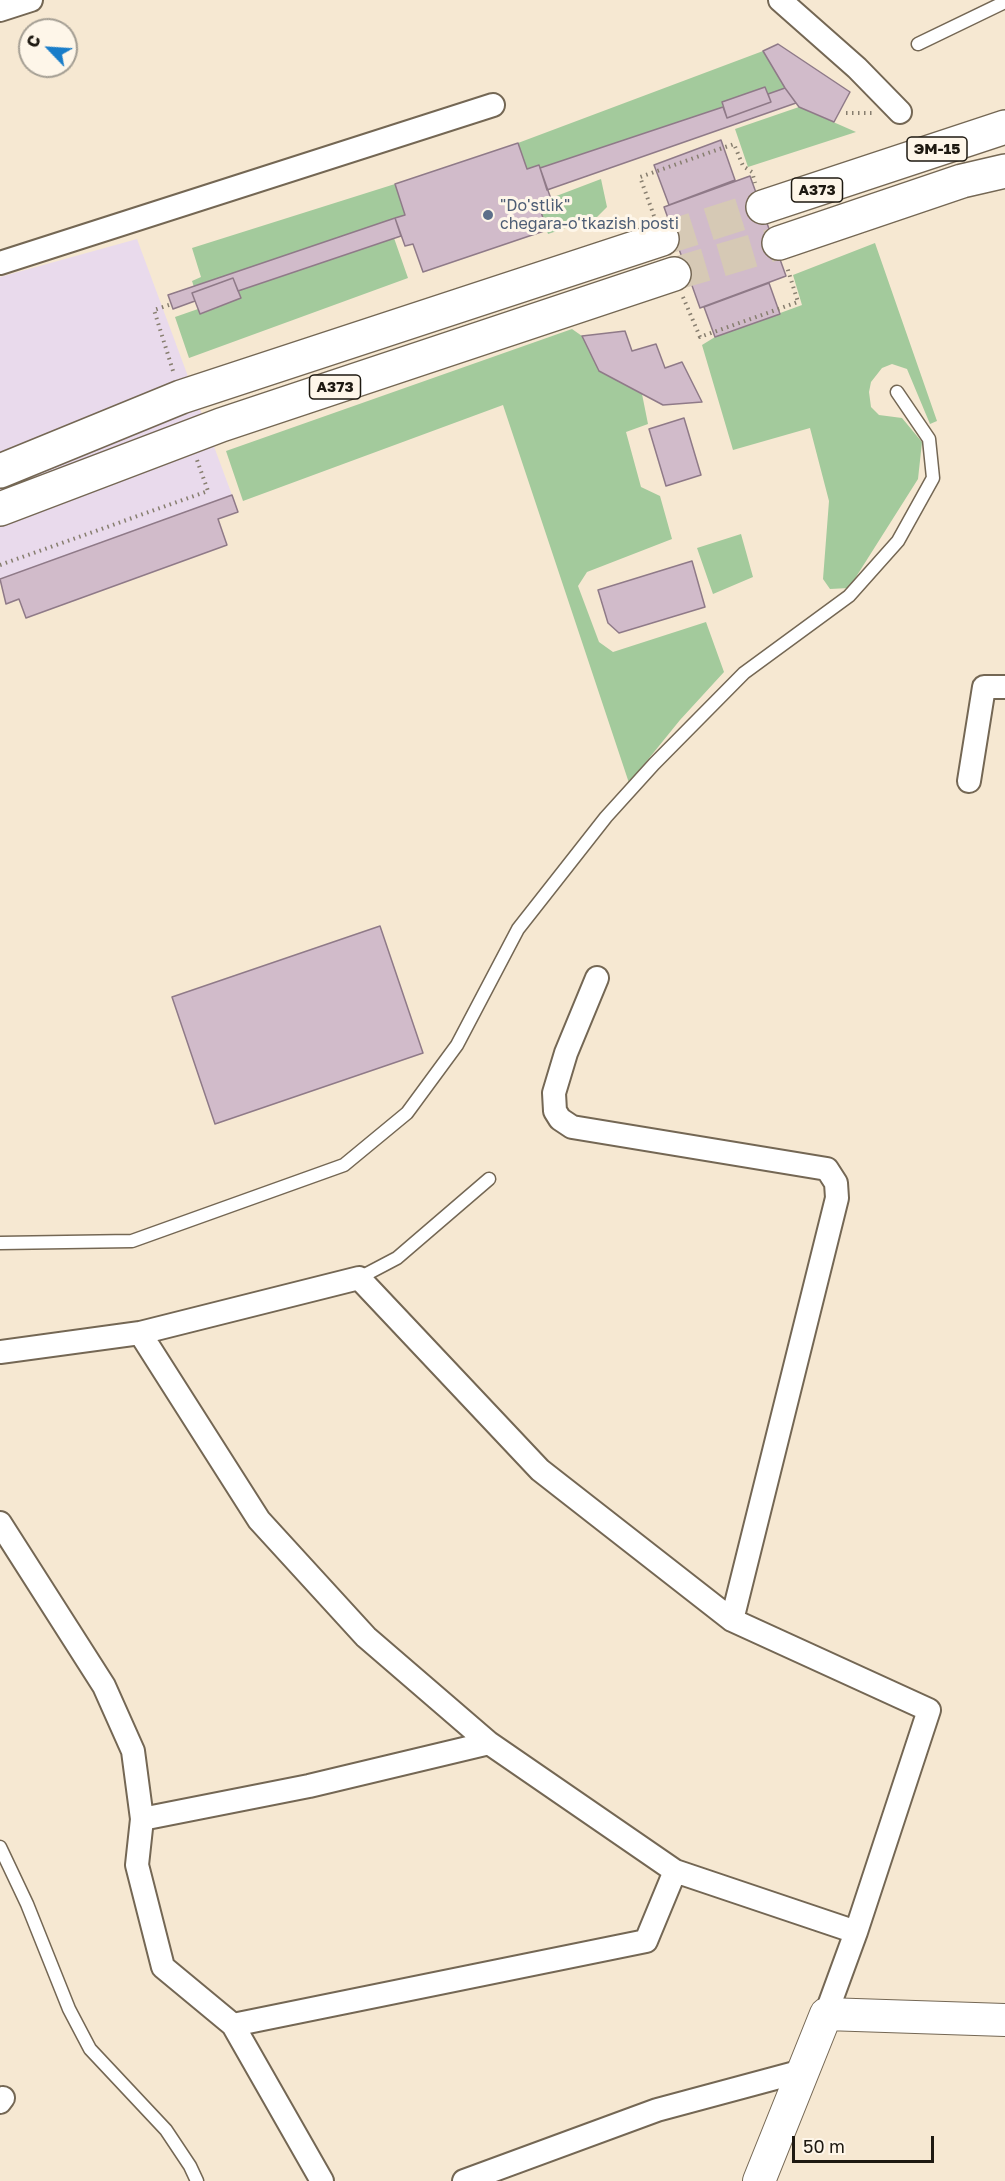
<!DOCTYPE html>
<meta charset="utf-8">
<style>
body{margin:0}
#map{position:relative;width:1005px;height:2181px;overflow:hidden;background:#f6e8d2;font-family:"Golos Text",sans-serif}
canvas{display:block}
.north{position:absolute;left:18px;top:18px;width:60px;height:60px;box-sizing:border-box;background:#fef6e9;border:2px solid #a49e93;border-radius:50%;rotate:295deg;font-size:16px;font-weight:700;line-height:24px;text-align:center;color:#1e1911}
.north::after{content:'';display:block;margin:auto;width:21px;height:27px;background:#197dc9;clip-path:polygon(50% 0,100% 100%,50% 72%,0 100%)}
.scale{position:absolute;left:792px;top:2136px;width:142px;height:27px;box-sizing:border-box;border:3px solid #1e1911;border-top:0;padding-left:8px;font-size:18px;line-height:21px;white-space:nowrap;color:#1e1911;-webkit-text-stroke:4px #fef6e9;paint-order:stroke}
</style>
<div id="map">
<canvas width="1005" height="2181"></canvas>
<div class="north">С</div>
<div class="scale">50 m</div>
</div>
<script>
const ctx = document.querySelector('canvas').getContext('2d');
ctx.lineJoin = 'round';
function paint(path, color) {
  ctx.fillStyle = color;
  ctx.fill(path, 'evenodd');
}
function toPath(rows) {
  const path = new Path2D();
  for (const r of rows) {
    path.moveTo(r[0], r[1]);
    for (let i = 2; i < r.length; i += 2) path.lineTo(r[i], r[i + 1]);
  }
  return path;
}
function strokePath(path, color, width, dash) {
  ctx.strokeStyle = color;
  ctx.lineWidth = width;
  ctx.lineCap = dash ? 'butt' : 'round';
  ctx.setLineDash(dash || []);
  ctx.stroke(path);
}
function drawText(font, color, halo, rows, align = 'center') {
  ctx.font = font + ' "Golos Text",sans-serif';
  ctx.lineWidth = 6;
  ctx.setLineDash([]);
  ctx.textBaseline = 'middle';
  ctx.strokeStyle = halo;
  ctx.fillStyle = color;
  for (const [text, x, y, turn = 0] of rows) {
    ctx.save();
    ctx.translate(x, y);
    ctx.rotate((+turn || 0) * Math.PI / 180);
    ctx.textAlign = isNaN(turn) ? turn : align;
    if (halo) ctx.strokeText(text, 0, 0);
    ctx.fillText(text, 0, 0);
    ctx.restore();
  }
}
paint(toPath([
 [137,239,232,495,0,579,0,277]
]), '#e9daec');
paint(toPath([
 [763,51,785,88,768,94,765,87,722,102,723,107,540,168,539,165,527,169,518,143],
 [799,107,856,132,748,167,735,129],
 [601,179,607,207,596,218,548,234,538,203],
 [395,184,405,215,194,287,192,281,201,277,192,248],
 [394,238,408,278,189,358,175,317,198,309,201,314,241,298,238,291],
 [875,243,937,421,930,424,907,369,892,364,882,368,871,382,869,392,871,407,879,415,902,418,922,442,918,479,849,588,830,589,823,579,829,501,810,428,733,450,702,345,715,337,802,305,793,275],
 [572,329,582,336,599,371,642,394,648,424,626,432,641,487,660,496,672,539,587,572,578,586,599,642,613,652,706,622,724,672,680,720,629,783,503,405,243,501,226,451],
 [741,534,753,577,713,594,697,548]
]), '#a3ca9c');
const building = toPath([
 [778,44,850,92,834,122,799,107,785,88,763,51,778,44],
 [765,87,771,102,727,118,722,102,765,87],
 [785,88,796,103,547,190,540,168,723,107,727,118,771,102,768,94,785,88],
 [721,140,735,180,669,205,654,165,721,140],
 [518,143,527,169,539,165,551,199,538,203,547,230,423,272,413,244,405,246,395,218,405,215,395,184,518,143],
 [750,176,786,276,700,308,664,207,750,176],
 [395,218,401,236,238,291,233,278,192,293,195,301,173,309,168,295,395,218],
 [233,278,241,298,200,314,192,293,233,278],
 [769,283,780,314,715,337,704,307,769,283],
 [625,331,632,351,656,344,665,368,682,362,702,402,663,405,599,371,582,336,625,331],
 [684,418,701,475,666,486,649,429,684,418],
 [232,495,238,512,218,519,227,545,26,618,19,599,6,604,0,579,232,495],
 [692,561,705,607,619,633,608,623,598,590,692,561],
 [380,926,423,1053,215,1124,172,997,380,926]
]);
paint(building, '#d1bbca');
strokePath(building, '#8f7a88', 1.5);
strokePath(toPath([
 [662,239,763,207],
 [674,274,779,243]
]), '#d6c9b5', 33, [33, 16]);
const lane = toPath([
 [918,44,1005,2],
 [0,1243,132,1241,344,1165,407,1113,457,1045,518,929,606,817,654,764,744,673,849,596,898,541,933,478,929,439,897,392],
 [359,1278,397,1258,489,1179],
 [0,1847,27,1904,69,2009,90,2049,166,2130,190,2166,197,2181]
]);
const street = toPath([
 [780,0,857,68,900,112],
 [0,10,31,0],
 [0,263,493,105],
 [969,781,984,687,1005,687],
 [597,978,566,1053,554,1093,555,1111,560,1119,572,1127,827,1169,836,1183,837,1198,732,1620],
 [140,1333,259,1520,366,1637,489,1743,675,1871,856,1932],
 [0,1352,140,1333,359,1278,540,1470,732,1620,929,1710,856,1932,826,2014],
 [0,1523,104,1686,133,1751,142,1819,137,1865,163,1967,233,2025,322,2181],
 [142,1819,309,1786,489,1743],
 [233,2025,646,1941,675,1871],
 [0,2102,3,2098],
 [464,2181,657,2110,802,2071]
]);
const secondary = toPath([
 [759,2181,826,2014,1005,2020]
]);
const highway = toPath([
 [763,207,1005,127],
 [779,243,962,181,1005,171],
 [0,471,181,397,662,239],
 [0,509,221,425,674,274]
]);
strokePath(lane, '#746754', 15);
strokePath(street, '#746754', 26);
strokePath(secondary, '#746754', 34);
strokePath(highway, '#746754', 36);
strokePath(toPath([
 [846,113,872,113],
 [654,216,640,177,734,144,743,166,752,172,755,183],
 [683,297,700,337,798,302,787,267],
 [169,305,154,310,174,374],
 [0,565,208,491,197,460]
]), '#877e6f', 4, [1.5, 4.5]);
strokePath(lane, '#fff', 12);
strokePath(street, '#fff', 22);
strokePath(secondary, '#fff', 32);
strokePath(highway, '#fff', 33);
for (const [x, y, r, color] of [
 [488,215,6,"#5c6f8a"]
]) {
  const dot = new Path2D();
  dot.arc(x, y, r, 0, 2 * Math.PI);
  ctx.fillStyle = color;
  ctx.fill(dot);
  strokePath(dot, '#fef6e9', 2);
}
for (const [x, y, w] of [
 [937,149,60],
 [817,190,51],
 [335,387,51]
]) {
  const box = new Path2D();
  box.roundRect(x - w / 2, y - 12, w, 24, 4.5);
  ctx.fillStyle = '#fef6e9';
  ctx.fill(box);
  strokePath(box, '#1e1911', 1.5);
}
drawText('bold 15px', '#1e1911', null, [
 ["ЭМ-15",937,149],
 ["A373",817,190],
 ["A373",335,387]
]);
drawText('16px', '#4e5e75', '#fef6e9', [
 ["\"Do'stlik\"",500,206],
 ["chegara-o'tkazish posti",500,224]
], 'left');
</script>
